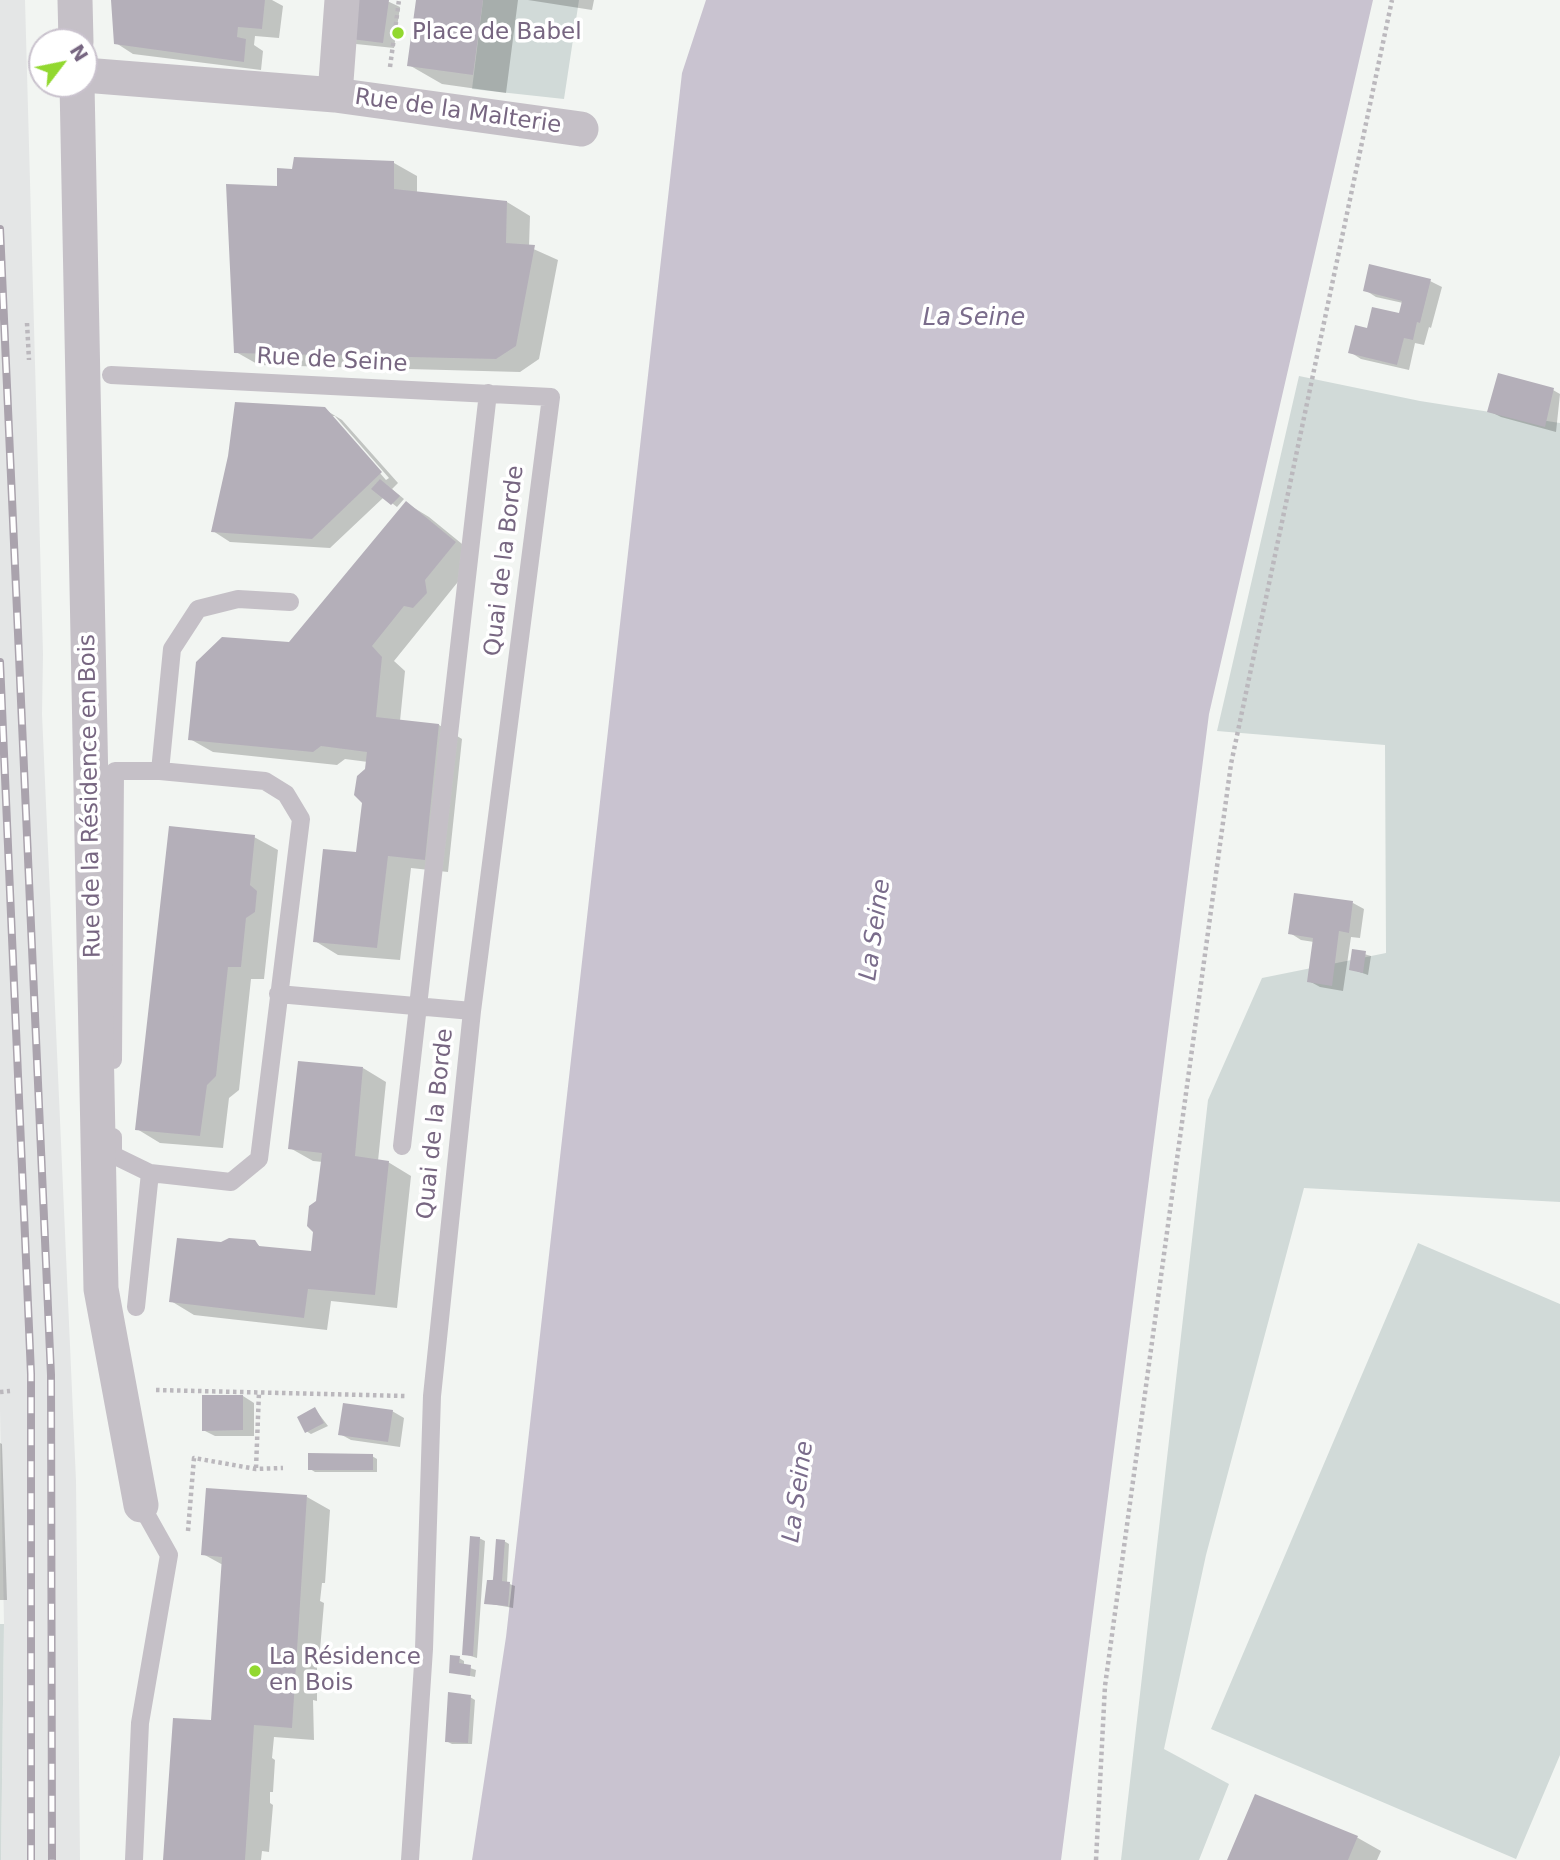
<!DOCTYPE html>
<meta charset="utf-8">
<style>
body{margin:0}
#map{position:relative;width:1560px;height:1860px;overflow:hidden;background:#f2f5f2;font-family:"DejaVu Sans",sans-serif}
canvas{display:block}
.north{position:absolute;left:28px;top:28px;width:70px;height:70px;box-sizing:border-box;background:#fff;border:2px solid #c9c2cd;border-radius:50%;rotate:58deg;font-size:19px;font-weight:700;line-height:28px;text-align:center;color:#776681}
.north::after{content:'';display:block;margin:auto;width:24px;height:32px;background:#92d82f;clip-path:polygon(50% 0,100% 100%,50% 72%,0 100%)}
</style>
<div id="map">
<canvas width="1560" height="1860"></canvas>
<div class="north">N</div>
</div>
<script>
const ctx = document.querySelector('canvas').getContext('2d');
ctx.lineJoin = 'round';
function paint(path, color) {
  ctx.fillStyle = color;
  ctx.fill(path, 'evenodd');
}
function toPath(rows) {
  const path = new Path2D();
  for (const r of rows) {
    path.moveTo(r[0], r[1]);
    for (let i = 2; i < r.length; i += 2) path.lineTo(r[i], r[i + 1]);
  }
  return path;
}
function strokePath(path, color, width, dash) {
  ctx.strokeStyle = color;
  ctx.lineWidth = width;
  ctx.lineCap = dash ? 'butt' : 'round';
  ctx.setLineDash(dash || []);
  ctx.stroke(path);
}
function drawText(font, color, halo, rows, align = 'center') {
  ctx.font = font + ' "DejaVu Sans",sans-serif';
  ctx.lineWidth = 7;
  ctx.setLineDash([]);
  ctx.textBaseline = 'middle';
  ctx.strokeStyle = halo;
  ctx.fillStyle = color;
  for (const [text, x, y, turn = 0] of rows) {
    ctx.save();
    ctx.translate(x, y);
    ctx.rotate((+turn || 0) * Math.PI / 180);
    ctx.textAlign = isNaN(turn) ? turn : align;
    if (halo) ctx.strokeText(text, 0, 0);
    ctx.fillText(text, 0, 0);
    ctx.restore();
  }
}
paint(toPath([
 [0,0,25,0,43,654,42,714,76,1481,80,1860,1,1860,4,1624,0,1410]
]), '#e4e6e6');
paint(toPath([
 [483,0,579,0,564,99,472,89],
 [1299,376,1420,401,1560,423,1560,1202,1304,1188,1206,1555,1164,1749,1229,1784,1199,1860,1121,1860,1208,1100,1262,978,1386,953,1385,745,1217,731],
 [1418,1243,1560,1304,1560,1755,1516,1859,1211,1729],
 [0,1624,4,1624,1,1860,0,1860]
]), '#d1dad8');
paint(toPath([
 [706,0,1373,0,1209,714,1061,1860,472,1860,506,1637,682,73]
]), '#c9c3d0');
paint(toPath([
 [113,0,272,0,283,6,279,38,255,36,254,45,263,51,261,70,133,54,116,43],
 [385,0,400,7,394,48,356,44,345,37],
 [418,0,518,0,506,93,442,84,409,65],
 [528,0,594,0,592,10],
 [394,163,417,176,417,193,507,202,530,216,529,247,558,260,539,359,520,372,259,365,236,352,279,187,294,171],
 [1430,281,1442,287,1431,328,1429,327,1424,345,1415,343,1409,370,1361,359,1350,352,1368,330,1400,315,1403,303,1376,297,1365,290],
 [1553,390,1560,394,1556,432,1501,417,1489,411],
 [324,409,342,420,398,483,392,489,404,499,397,507,384,497,330,548,230,542,213,531,229,457],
 [330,416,335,416,389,478,386,480],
 [406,503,429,517,478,557,394,661,405,671,400,721,439,725,462,739,448,872,411,868,400,960,338,955,315,941,358,854,368,762,345,759,337,765,213,752,190,739,289,644],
 [254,837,278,850,264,979,251,979,239,1090,229,1098,223,1148,160,1143,137,1129],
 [1353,903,1364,909,1360,938,1351,937,1343,991,1320,987,1309,981,1314,942,1301,940,1290,933],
 [1354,951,1371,956,1368,975,1351,969],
 [363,1068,386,1082,378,1161,388,1162,411,1176,397,1308,331,1301,327,1330,194,1315,171,1301,221,1244,254,1242,262,1248,312,1253,323,1162,313,1161,290,1148],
 [243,1396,254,1403,254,1436,215,1436,203,1430],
 [315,1409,328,1426,311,1434,306,1431],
 [392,1411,404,1418,400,1447,351,1440,340,1434],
 [0,1443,2,1444,7,1600,0,1600],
 [372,1456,377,1459,377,1472,315,1472,310,1469],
 [307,1497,330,1510,325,1583,322,1583,320,1601,324,1603,320,1650,317,1650,317,1701,313,1700,314,1740,274,1737,272,1758,275,1760,273,1792,270,1792,270,1803,273,1805,269,1852,262,1851,261,1860,165,1860,213,1722,223,1565,203,1554],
 [479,1538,485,1541,477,1658,464,1654],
 [504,1541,509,1544,507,1583,515,1586,513,1608,486,1603],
 [459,1658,464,1661,464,1666,476,1670,475,1677,451,1672],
 [470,1697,475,1700,472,1744,452,1744,446,1741],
 [1256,1796,1358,1838,1381,1851,1377,1860,1229,1860]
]), '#0003');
paint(toPath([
 [111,0,265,0,262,29,238,27,237,37,246,39,244,62,114,44],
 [348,0,389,0,383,43,343,38],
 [416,0,483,0,473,75,407,66],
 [294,157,394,161,394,189,507,201,506,243,535,245,516,346,496,359,234,353,226,184,277,186,277,168,292,169],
 [1369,264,1431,279,1420,323,1417,322,1413,340,1404,338,1397,365,1348,353,1355,325,1367,328,1372,307,1399,313,1402,301,1363,291],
 [1498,373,1554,388,1545,427,1487,412],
 [235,402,325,407,382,472,312,539,211,532,228,456],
 [380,479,400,496,391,505,371,489],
 [406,501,456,542,425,580,427,593,413,608,404,606,372,646,382,657,376,717,439,724,425,860,388,856,377,948,313,942,323,849,356,852,362,803,354,795,357,776,365,769,367,752,321,746,313,752,188,740,196,662,222,637,289,642],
 [169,826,255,835,250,885,257,891,255,912,246,918,241,967,228,967,216,1076,207,1085,200,1136,135,1130],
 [1294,893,1353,901,1349,933,1339,931,1332,986,1307,982,1313,938,1288,934],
 [1352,949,1366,951,1363,973,1349,970],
 [298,1061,363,1067,355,1156,389,1161,375,1295,308,1289,304,1318,169,1302,177,1238,221,1242,229,1238,255,1240,259,1246,311,1251,313,1232,307,1226,309,1206,316,1201,322,1153,288,1149],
 [202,1395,243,1395,243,1430,202,1431],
 [343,1403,393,1410,388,1442,338,1435],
 [315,1407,324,1423,305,1433,297,1417],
 [308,1453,373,1454,373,1470,308,1470],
 [206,1488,307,1495,292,1728,254,1725,245,1860,163,1860,173,1718,211,1720,222,1557,201,1555],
 [470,1536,480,1537,473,1656,462,1655],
 [496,1539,505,1540,502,1581,510,1582,508,1606,484,1604,487,1580,493,1580],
 [450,1655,460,1656,459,1663,471,1665,470,1676,449,1673],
 [448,1692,471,1695,468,1743,445,1742],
 [1255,1794,1358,1836,1348,1860,1227,1860]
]), '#b4afb9');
strokePath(toPath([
 [390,67,399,0],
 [27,323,29,360],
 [156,1390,406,1396],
 [0,1392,10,1391],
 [256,1468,259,1392],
 [188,1531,194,1458,256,1469,283,1468],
 [1096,1860,1105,1686,1231,764,1392,0]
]), '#bbb8bd', 4.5, [3.5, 3.5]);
strokePath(toPath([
 [111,375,551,397,472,1011,432,1396,424,1649,410,1860],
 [278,994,472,1011],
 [113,1060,115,771,160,771],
 [113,1137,113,1155,150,1173],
 [402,1146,488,393],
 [136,1307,150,1173,231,1182,259,1159,301,819,286,794,265,781,160,771,172,649,198,609,238,599,290,602],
 [134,1860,140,1723,169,1555,141,1505]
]), '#c5c0c7', 18);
strokePath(toPath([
 [75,0,76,42],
 [84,75,335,95,581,129],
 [77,84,101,1289,141,1505],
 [335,95,342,0]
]), '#c5c0c7', 35);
const rail = toPath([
 [0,229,51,1375,52,1860],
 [0,662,31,1374,31,1860]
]);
strokePath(rail, '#aaa3ad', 8);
strokePath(rail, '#fff', 5, [16]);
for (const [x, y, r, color] of [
 [398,33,7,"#92d82f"],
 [255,1671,7,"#92d82f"]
]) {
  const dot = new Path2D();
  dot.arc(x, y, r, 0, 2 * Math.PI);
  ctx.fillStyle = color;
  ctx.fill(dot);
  strokePath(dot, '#fff', 2.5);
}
drawText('23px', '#776681', '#fff', [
 ["Place de Babel",412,33],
 ["La Résidence",269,1658],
 ["en Bois",269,1684]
], 'left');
drawText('23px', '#776681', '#fff', [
 ["Rue de la Malterie",458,112,8],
 ["Rue de Seine",332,361,3],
 ["Quai de la Borde",505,561,-83],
 ["Rue de la Résidence en Bois",91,796,-91],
 ["Quai de la Borde",436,1124,-84]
]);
drawText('italic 24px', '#7a6c8b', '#fff', [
 ["La Seine",974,319],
 ["La Seine",876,930,-82],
 ["La Seine",799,1492,-82]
]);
</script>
